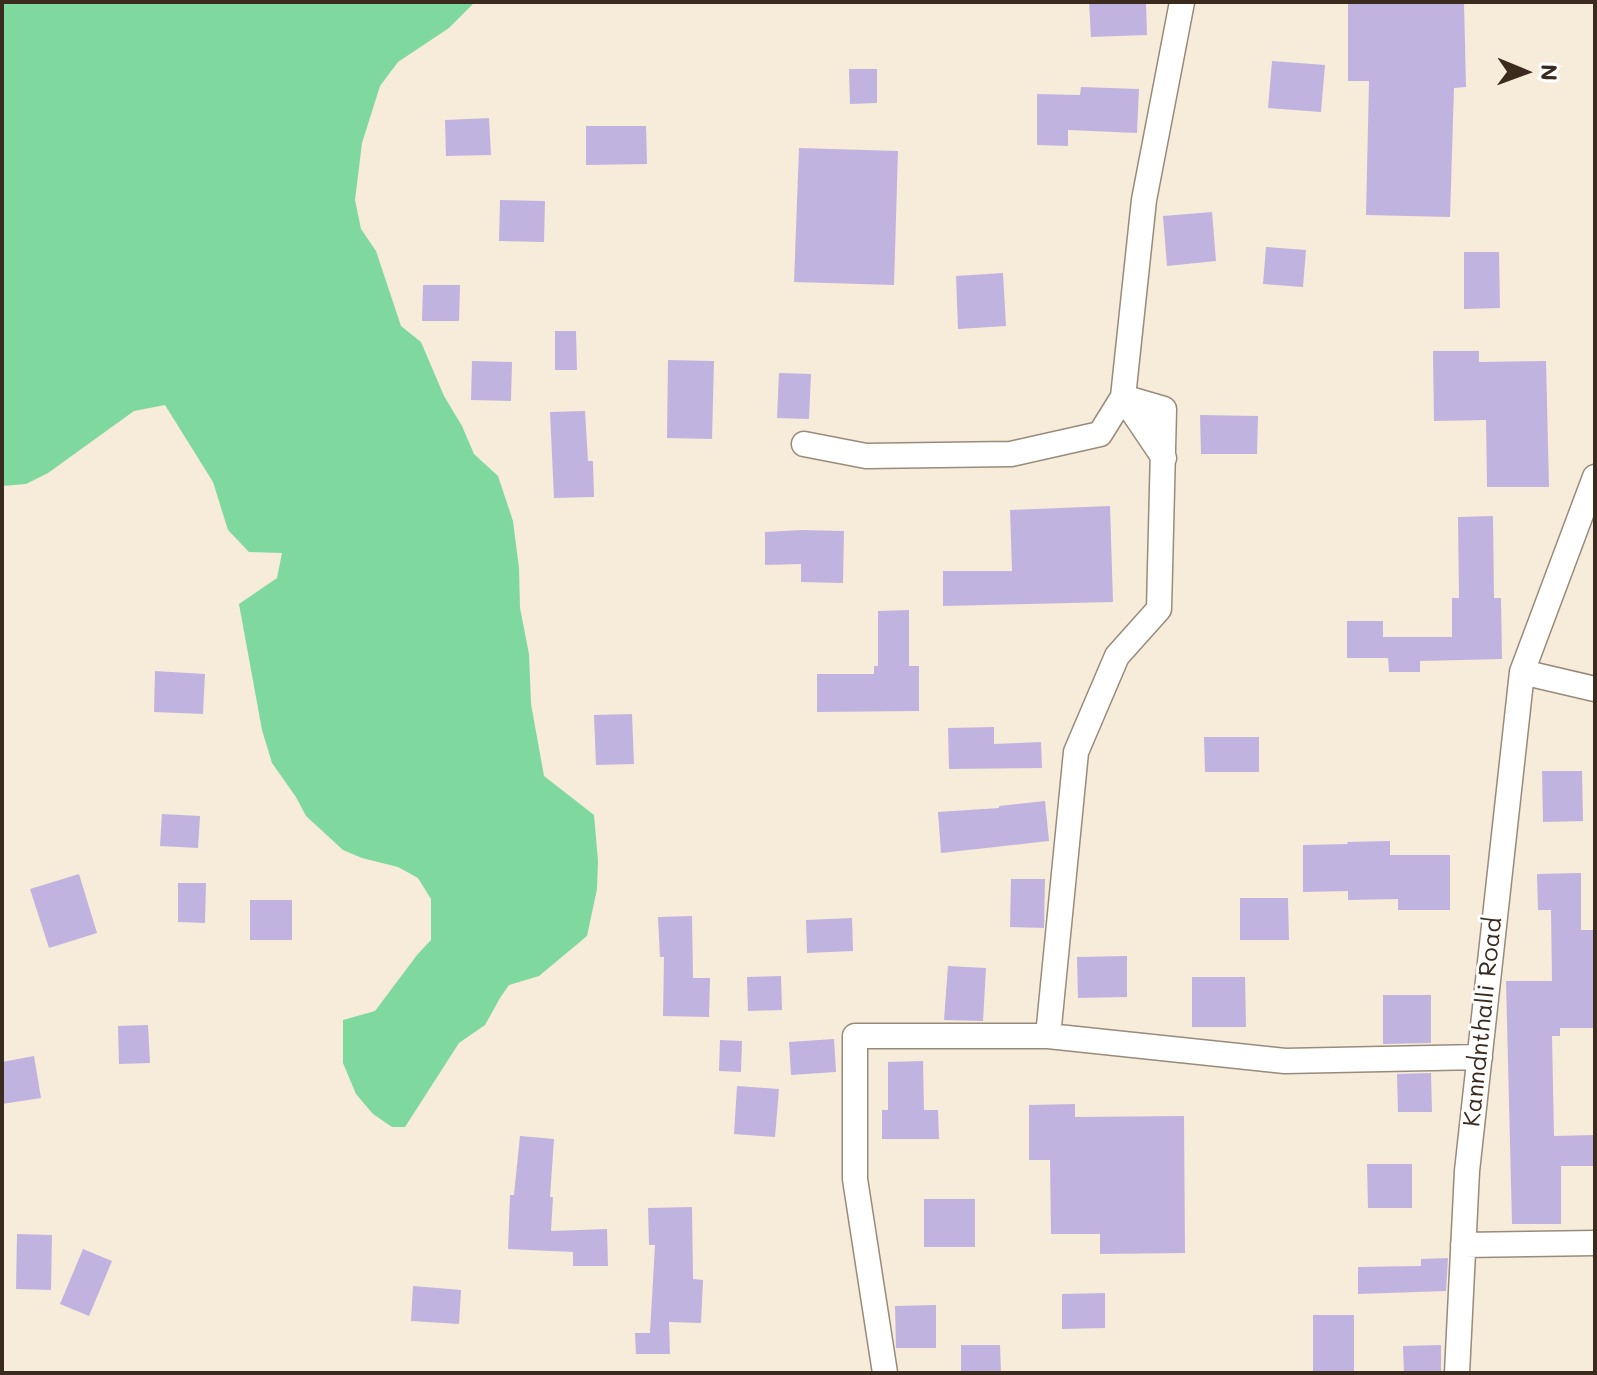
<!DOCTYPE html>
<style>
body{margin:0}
#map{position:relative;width:1597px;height:1375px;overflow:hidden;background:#f6ecd9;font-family:Mali,sans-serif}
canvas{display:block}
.frame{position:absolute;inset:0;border:4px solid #3b2a1e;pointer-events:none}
.north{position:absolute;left:1485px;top:32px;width:80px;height:80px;-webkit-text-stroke:6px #fff;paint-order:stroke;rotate:91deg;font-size:22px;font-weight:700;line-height:32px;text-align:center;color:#3b2a1e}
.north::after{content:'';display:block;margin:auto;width:28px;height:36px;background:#3b2a1e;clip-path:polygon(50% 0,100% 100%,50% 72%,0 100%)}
</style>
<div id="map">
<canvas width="1597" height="1375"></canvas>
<div class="frame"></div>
<div class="north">N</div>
</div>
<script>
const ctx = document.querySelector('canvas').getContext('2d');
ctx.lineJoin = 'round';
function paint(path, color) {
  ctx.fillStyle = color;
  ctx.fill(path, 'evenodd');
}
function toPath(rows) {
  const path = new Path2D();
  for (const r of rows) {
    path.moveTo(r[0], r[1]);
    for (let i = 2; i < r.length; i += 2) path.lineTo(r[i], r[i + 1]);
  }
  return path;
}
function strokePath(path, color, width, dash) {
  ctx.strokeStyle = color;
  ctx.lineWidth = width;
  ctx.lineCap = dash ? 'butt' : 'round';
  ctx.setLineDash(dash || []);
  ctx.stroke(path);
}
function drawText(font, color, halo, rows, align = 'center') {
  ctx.font = font + ' Mali,sans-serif';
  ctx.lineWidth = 6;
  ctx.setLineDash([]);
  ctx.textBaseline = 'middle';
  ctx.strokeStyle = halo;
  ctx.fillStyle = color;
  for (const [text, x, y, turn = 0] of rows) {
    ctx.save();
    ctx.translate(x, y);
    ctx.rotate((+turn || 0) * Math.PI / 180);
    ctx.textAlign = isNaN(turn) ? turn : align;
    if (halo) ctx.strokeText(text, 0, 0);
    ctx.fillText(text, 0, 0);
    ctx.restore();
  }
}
paint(toPath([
 [2,2,475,2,449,28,398,62,380,86,362,143,355,200,361,229,376,251,401,326,421,342,444,396,462,426,474,454,498,476,513,521,519,568,520,608,529,654,531,704,544,776,594,815,598,861,597,889,587,936,539,976,509,985,500,998,485,1025,459,1043,405,1127,392,1127,373,1114,356,1094,343,1063,343,1020,375,1011,417,955,431,940,431,899,418,878,398,867,362,858,343,850,306,816,296,797,272,763,262,730,239,604,277,578,282,553,249,552,228,530,213,482,165,405,134,411,48,473,26,484,2,486]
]), '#7fd89e');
paint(toPath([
 [1089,2,1146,2,1147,35,1091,37],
 [1348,2,1464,2,1466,87,1454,88,1450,217,1366,215,1369,81,1348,81],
 [1272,61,1325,65,1321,112,1268,108],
 [849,69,877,69,877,103,850,104],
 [1081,87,1139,89,1137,133,1068,130,1068,146,1037,145,1037,94,1080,95],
 [489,118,491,155,446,156,445,120],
 [586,126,646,126,647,164,586,165],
 [799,148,898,151,894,285,794,282],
 [500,200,545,201,544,242,499,241],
 [1212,212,1216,261,1167,266,1163,216],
 [1266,247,1306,250,1303,287,1263,284],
 [1464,252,1499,252,1500,308,1464,309],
 [1003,273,1006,326,958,329,956,276],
 [423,285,460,285,459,321,422,321],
 [555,331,576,331,577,370,555,370],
 [1433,351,1479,351,1479,362,1546,361,1549,487,1487,487,1486,420,1434,421],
 [668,360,714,361,712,439,667,438],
 [472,361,512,362,511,401,471,400],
 [779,373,811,374,809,419,777,418],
 [585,411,588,461,593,461,594,497,554,498,550,412],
 [1200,415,1258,416,1257,454,1201,454],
 [1110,506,1113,602,943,606,943,571,1012,571,1010,510],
 [1493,516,1494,598,1501,598,1502,659,1420,661,1420,672,1389,672,1388,658,1347,658,1347,621,1383,621,1383,637,1452,637,1452,598,1459,598,1458,517],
 [802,530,844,531,843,583,801,582,801,564,765,565,765,532],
 [909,610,909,666,919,666,919,711,817,712,817,674,874,674,874,666,878,666,878,611],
 [155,671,205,674,203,714,154,712],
 [632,714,634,764,596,765,594,715],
 [994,727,994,744,1041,742,1042,768,949,769,948,728],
 [1204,737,1259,737,1259,772,1205,772],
 [1542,771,1582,771,1583,821,1543,822],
 [1045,801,1049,841,941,853,938,812,999,808,999,806],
 [162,814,200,816,198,848,160,846],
 [1390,841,1390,855,1450,855,1450,910,1398,910,1398,899,1348,900,1348,891,1303,892,1303,845,1348,844,1347,842],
 [1581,873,1581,930,1595,930,1595,1028,1560,1028,1560,1036,1552,1036,1554,1136,1595,1135,1595,1166,1561,1166,1561,1224,1512,1224,1506,981,1552,981,1551,910,1538,910,1537,874],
 [79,874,97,933,49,948,30,889],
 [1011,879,1045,879,1044,928,1010,927],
 [178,883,206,883,205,923,178,922],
 [1240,898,1288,898,1289,940,1240,940],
 [250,900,292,900,292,940,250,940],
 [692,916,693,978,710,978,709,1017,663,1016,664,957,660,957,658,917],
 [852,918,853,951,807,953,806,920],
 [1127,956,1127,997,1078,998,1077,957],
 [948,966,986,968,983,1021,944,1020],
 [781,976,782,1010,748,1011,747,977],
 [1192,977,1245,977,1246,1027,1192,1027],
 [1383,995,1431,995,1431,1043,1383,1044],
 [148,1025,150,1063,119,1064,118,1026],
 [834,1039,836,1072,791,1075,789,1042],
 [720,1040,742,1041,741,1072,719,1071],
 [34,1056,41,1098,2,1104,2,1062],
 [923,1061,924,1110,938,1110,939,1139,882,1139,882,1110,888,1110,888,1062],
 [1431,1073,1432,1112,1398,1112,1397,1074],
 [737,1086,779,1089,775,1137,734,1134],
 [1075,1104,1075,1117,1184,1116,1185,1253,1100,1254,1100,1234,1051,1234,1050,1160,1029,1160,1029,1105],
 [520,1136,554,1139,550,1197,553,1197,551,1231,607,1229,608,1266,573,1266,573,1252,508,1249,510,1195,514,1195],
 [1367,1164,1412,1164,1412,1208,1368,1208],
 [924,1199,975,1199,975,1247,924,1247],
 [692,1207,693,1279,703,1280,701,1323,669,1322,670,1354,636,1354,635,1333,650,1333,655,1245,649,1245,648,1208],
 [17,1234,52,1235,51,1290,16,1289],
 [83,1249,112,1261,89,1316,60,1304],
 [1448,1258,1446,1291,1358,1294,1358,1267,1421,1266,1421,1259],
 [413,1286,461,1290,459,1324,411,1321],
 [1105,1293,1105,1328,1062,1329,1062,1294],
 [936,1305,936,1348,896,1348,895,1306],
 [1313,1315,1354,1315,1354,1373,1313,1373],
 [961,1345,1000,1345,1001,1373,961,1373],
 [1441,1345,1441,1373,1404,1373,1403,1346]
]), '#c1b3e0');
const minor = toPath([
 [804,444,866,456,1011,454,1100,434,1123,397,1164,458],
 [1595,477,1522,672,1595,689],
 [1048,1036,1285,1061,1480,1057],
 [1463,1245,1595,1243],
 [885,1373,855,1179,855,1036,1048,1036,1076,752,1117,656,1159,609,1164,409,1123,397,1144,200,1182,2],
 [1457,1373,1467,1171,1522,672]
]);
strokePath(minor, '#988b7c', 27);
strokePath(minor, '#fff', 24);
drawText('24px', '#3b2a1e', '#fff', [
 ["Kanndnthalli Road",1483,1022,-84]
]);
</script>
